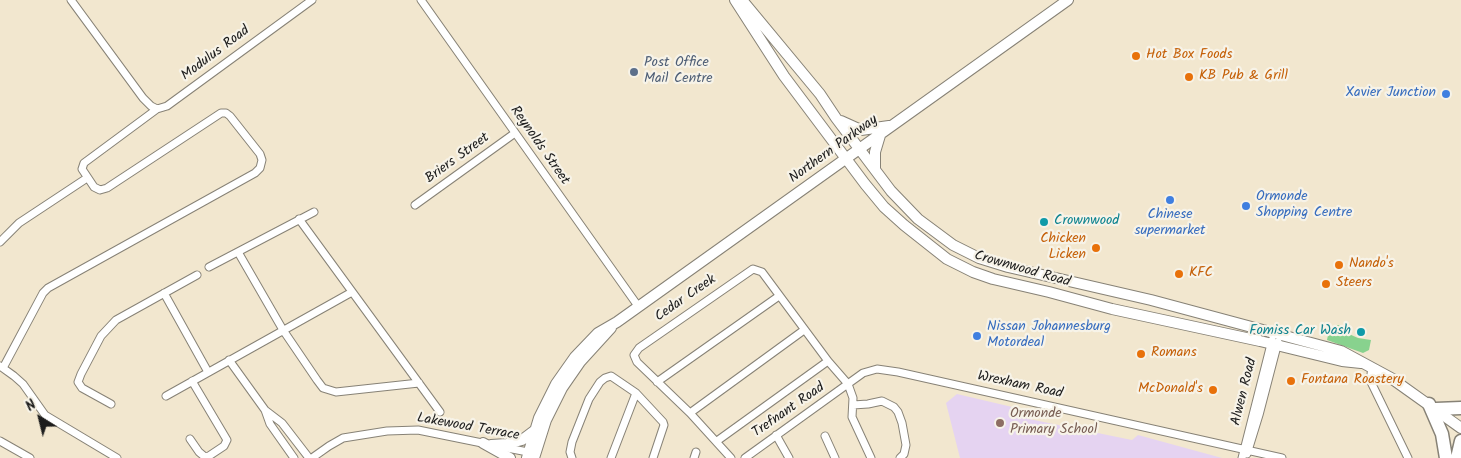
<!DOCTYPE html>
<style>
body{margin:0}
#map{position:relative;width:1461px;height:458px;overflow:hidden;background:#f2e7cf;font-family:Kalam,sans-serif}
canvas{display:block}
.north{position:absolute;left:15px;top:393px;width:50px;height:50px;-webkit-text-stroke:4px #f7f3e8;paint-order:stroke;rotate:324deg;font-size:14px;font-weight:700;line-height:20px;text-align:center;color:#1c1c1c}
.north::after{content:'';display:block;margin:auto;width:18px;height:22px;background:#1c1c1c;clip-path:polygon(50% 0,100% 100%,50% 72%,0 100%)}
</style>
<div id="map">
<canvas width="1461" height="458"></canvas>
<div class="north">N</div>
</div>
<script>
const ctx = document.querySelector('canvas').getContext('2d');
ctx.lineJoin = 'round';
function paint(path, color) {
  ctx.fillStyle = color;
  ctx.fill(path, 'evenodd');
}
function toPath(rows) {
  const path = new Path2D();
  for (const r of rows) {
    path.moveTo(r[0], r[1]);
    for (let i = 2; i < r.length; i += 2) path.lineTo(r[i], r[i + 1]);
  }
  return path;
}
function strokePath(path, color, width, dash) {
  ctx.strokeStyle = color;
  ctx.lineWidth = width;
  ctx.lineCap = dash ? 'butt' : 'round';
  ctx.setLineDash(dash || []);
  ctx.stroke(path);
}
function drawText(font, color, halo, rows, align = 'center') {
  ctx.font = font + ' Kalam,sans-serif';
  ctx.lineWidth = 4.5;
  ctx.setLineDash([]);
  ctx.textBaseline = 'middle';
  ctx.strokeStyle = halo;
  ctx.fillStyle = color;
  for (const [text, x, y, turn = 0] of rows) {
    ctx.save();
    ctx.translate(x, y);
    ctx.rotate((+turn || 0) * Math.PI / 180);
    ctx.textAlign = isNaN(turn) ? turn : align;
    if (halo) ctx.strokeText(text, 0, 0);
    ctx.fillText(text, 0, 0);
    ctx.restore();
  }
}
paint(toPath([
 [957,394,1025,410,1029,419,1132,440,1138,435,1222,458,960,458,946,403]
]), '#e5d3f1');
paint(toPath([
 [1338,325,1347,328,1349,334,1358,338,1371,340,1369,350,1363,353,1327,340,1328,335,1335,326]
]), '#88d28e');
const street = toPath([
 [71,0,143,98,151,106,157,109,167,106,312,0],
 [421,0,638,306],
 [415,205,515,133],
 [299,219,440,412],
 [0,242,19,223,87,178],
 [238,252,283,330,317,380,323,388,336,392,419,383],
 [209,267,314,212],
 [164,293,208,372],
 [229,360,265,410,270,424,294,458],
 [0,366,14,376,23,384,45,415,117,458],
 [3,368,43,293,48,288,255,173,260,168,262,160,260,154,230,116,226,113,221,113,107,188,100,190,94,187,82,169,84,163,157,109],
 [1372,368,1370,380,1408,458],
 [657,382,779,296],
 [166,396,352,292],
 [111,404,82,388,78,382,81,374,101,336,116,320,197,275],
 [853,405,868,404,882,401,894,407,898,412,902,423,906,445,904,454,900,458],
 [265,410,282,423,309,458],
 [690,413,804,330],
 [776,435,789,458],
 [825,436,835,458],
 [190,439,199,452,205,457,209,456,224,446,227,440,192,381],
 [0,441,30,458],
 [717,441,828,361],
 [502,447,533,453],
 [1247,454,1259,415,1278,342],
 [312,458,329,446,343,438,387,431,418,430,487,444],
 [572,458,570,452,572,442,589,399,600,382,605,378,611,376,636,393,663,422,664,425,653,458],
 [611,458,636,393],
 [694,458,696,452],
 [731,458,690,413,637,362,634,355,639,348,753,269,762,272,828,361,848,384,853,398,852,417,871,458],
 [745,458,863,373,877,369,898,372,1282,458],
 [1242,458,1272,340]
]);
const secondary = toPath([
 [735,0,784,76,865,184,884,207,904,225,947,259,973,272,993,279,1049,292,1112,309,1260,341,1342,361,1361,363],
 [742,0,820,94,836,118,891,191,918,219,953,245,979,258,1008,267,1151,300,1341,351,1391,378,1461,428],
 [841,121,861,130,889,126],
 [875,169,875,152,881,132],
 [483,443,510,458],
 [491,445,507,444,522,440,534,431],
 [527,458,539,418,556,384,575,357,598,333,617,322,1068,0],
 [534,458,546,420,562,388,580,362,611,328]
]);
const highway = toPath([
 [1429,404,1442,434,1446,458],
 [1436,409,1461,408],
 [1457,458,1461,441]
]);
strokePath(street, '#878276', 9);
strokePath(secondary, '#878276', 12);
strokePath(highway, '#878276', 15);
strokePath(street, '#fff', 7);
strokePath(secondary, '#fff', 10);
strokePath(highway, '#fff', 12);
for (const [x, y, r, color] of [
 [1136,56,5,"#e8710a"],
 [634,72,5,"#5c6f8a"],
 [1189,77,5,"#e8710a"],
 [1446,94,5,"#3f7fe0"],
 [1170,200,5,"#3f7fe0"],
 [1246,206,5,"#3f7fe0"],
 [1044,222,5,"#0f9aa8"],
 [1096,248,5,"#e8710a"],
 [1339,265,5,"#e8710a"],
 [1179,274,5,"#e8710a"],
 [1326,284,5,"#e8710a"],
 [1361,332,5,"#0f9aa8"],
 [977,336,5,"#3f7fe0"],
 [1141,354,5,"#e8710a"],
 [1291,381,5,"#e8710a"],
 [1213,390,5,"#e8710a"],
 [1000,423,5,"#8d6e63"]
]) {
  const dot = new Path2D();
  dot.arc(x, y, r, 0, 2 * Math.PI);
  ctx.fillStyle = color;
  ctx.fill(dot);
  strokePath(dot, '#f7f3e8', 2);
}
drawText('14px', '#1c1c1c', '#f7f3e8', [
 ["Modulus Road",216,54,-37],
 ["Reynolds Street",539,146,55],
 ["Northern Parkway",834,150,-36],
 ["Briers Street",458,159,-36],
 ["Crownwood Road",1022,270,16],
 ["Cedar Creek",686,299,-35],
 ["Wrexham Road",1020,386,12],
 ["Alwen Road",1245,392,-76],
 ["Trefnant Road",789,411,-35],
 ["Lakewood Terrace",468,428,10]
]);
drawText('14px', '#c56008', '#f7f3e8', [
 ["Hot Box Foods",1146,56],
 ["KB Pub & Grill",1199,77],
 ["Chicken",1086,240,"right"],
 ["Licken",1086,256,"right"],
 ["Nando's",1349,265],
 ["KFC",1189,274],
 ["Steers",1336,284],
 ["Romans",1151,354],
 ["Fontana Roastery",1301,381],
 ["McDonald's",1203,390,"right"]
], 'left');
drawText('14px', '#4e5e75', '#f7f3e8', [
 ["Post Office",644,64],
 ["Mail Centre",644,80]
], 'left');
drawText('14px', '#366cbe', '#f7f3e8', [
 ["Xavier Junction",1436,94,"right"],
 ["Ormonde",1256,198],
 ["Shopping Centre",1256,214],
 ["Chinese",1170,216,"center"],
 ["supermarket",1170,232,"center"],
 ["Nissan Johannesburg",987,328],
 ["Motordeal",987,344]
], 'left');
drawText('14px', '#0d838f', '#f7f3e8', [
 ["Crownwood",1054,222],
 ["Fomiss Car Wash",1351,332,"right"]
], 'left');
drawText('14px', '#785e54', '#f7f3e8', [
 ["Ormonde",1010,415],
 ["Primary School",1010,431]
], 'left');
</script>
